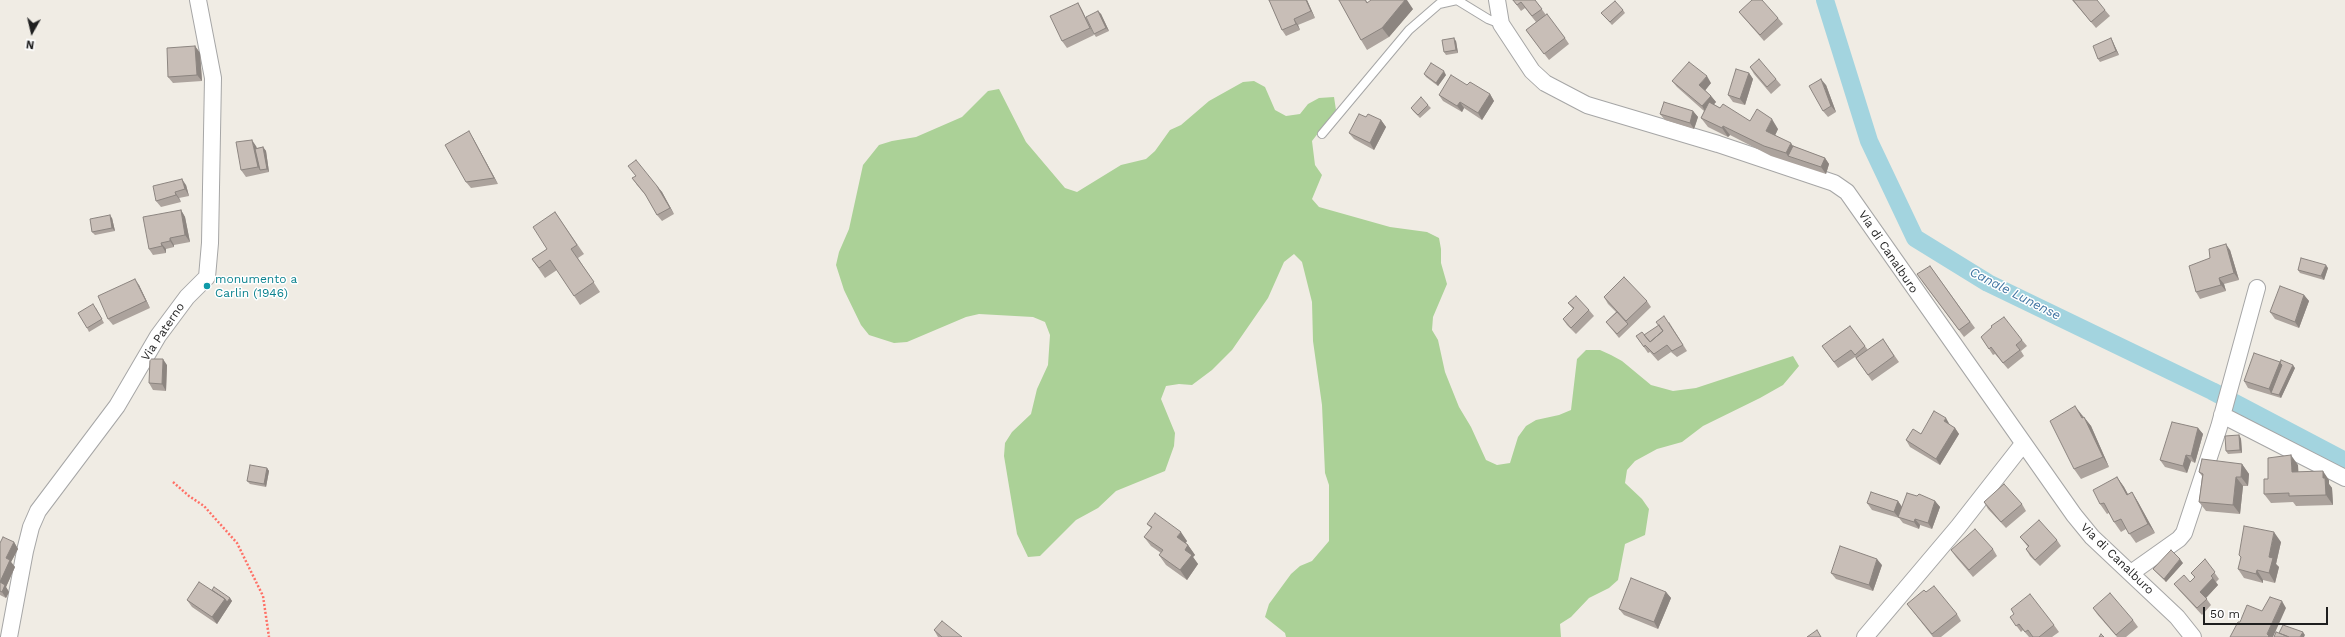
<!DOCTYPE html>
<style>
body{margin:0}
#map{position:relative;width:2345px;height:637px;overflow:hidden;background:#f0ece4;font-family:"Work Sans",sans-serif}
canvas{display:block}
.north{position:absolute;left:12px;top:12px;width:40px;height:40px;-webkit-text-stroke:3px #fff;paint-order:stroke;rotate:188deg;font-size:11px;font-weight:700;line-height:16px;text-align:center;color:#1f1f1f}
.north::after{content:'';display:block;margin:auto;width:14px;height:18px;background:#1f1f1f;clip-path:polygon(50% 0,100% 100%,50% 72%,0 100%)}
.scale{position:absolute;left:2203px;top:607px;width:125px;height:18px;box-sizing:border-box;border:2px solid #1f1f1f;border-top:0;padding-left:5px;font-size:12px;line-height:14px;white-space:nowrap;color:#1f1f1f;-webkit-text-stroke:3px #fff;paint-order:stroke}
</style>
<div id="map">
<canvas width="2345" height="637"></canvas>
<div class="north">N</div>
<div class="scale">50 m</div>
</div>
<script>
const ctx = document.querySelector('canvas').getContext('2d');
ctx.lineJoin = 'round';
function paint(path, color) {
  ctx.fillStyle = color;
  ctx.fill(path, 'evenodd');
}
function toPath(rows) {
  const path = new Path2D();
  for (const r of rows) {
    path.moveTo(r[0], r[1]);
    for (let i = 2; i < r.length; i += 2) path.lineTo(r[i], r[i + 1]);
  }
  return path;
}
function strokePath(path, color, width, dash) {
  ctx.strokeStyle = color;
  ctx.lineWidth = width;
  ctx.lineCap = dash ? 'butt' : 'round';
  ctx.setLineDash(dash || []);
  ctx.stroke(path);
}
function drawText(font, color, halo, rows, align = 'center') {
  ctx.font = font + ' "Work Sans",sans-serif';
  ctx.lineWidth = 3;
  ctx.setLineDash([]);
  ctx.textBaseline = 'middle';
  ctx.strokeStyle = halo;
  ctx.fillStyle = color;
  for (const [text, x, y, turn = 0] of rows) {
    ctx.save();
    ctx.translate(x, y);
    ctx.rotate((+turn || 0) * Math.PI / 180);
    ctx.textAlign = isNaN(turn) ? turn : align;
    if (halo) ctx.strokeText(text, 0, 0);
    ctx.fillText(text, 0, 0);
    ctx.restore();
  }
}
paint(toPath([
 [1254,81,1265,87,1275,110,1286,116,1300,114,1308,104,1319,98,1334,97,1336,110,1312,141,1315,165,1322,175,1312,199,1319,207,1390,227,1427,232,1439,238,1441,249,1441,263,1447,284,1433,317,1432,330,1438,340,1445,372,1459,407,1471,427,1486,460,1497,465,1510,463,1518,437,1526,426,1536,420,1559,415,1571,410,1577,359,1586,350,1600,350,1611,355,1622,361,1651,385,1673,391,1696,388,1793,356,1799,366,1783,385,1760,398,1703,426,1682,442,1657,449,1635,461,1627,470,1625,483,1642,499,1649,509,1645,535,1625,544,1618,580,1609,588,1589,598,1571,617,1560,624,1561,637,1286,637,1285,633,1265,617,1269,604,1291,574,1300,566,1312,561,1329,541,1329,485,1325,473,1322,405,1313,341,1312,302,1302,262,1294,254,1284,262,1268,298,1232,350,1212,370,1192,385,1179,384,1166,386,1161,399,1175,433,1174,446,1165,471,1116,491,1098,508,1076,520,1040,556,1028,557,1017,534,1004,456,1005,443,1012,432,1031,414,1037,389,1048,365,1050,335,1045,322,1033,317,979,314,966,317,907,342,894,343,869,335,861,325,844,290,836,265,839,252,849,229,863,165,879,145,892,141,916,137,962,117,988,91,999,89,1026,142,1065,188,1077,192,1121,165,1146,159,1155,151,1170,130,1181,125,1209,101,1243,82]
]), '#abd197');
strokePath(toPath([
 [1825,0,1869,141,1915,238,1988,283,2212,391,2345,461]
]), '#a3d4df', 18);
const lane = toPath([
 [1322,134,1409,30,1439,4,1457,0,1488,19,1501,24]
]);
const street = toPath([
 [1497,0,1501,24,1532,71,1545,83,1587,105,1718,144,1834,183,1847,192,2074,515,2092,537,2177,617,2193,637],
 [2222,415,2345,478],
 [2131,573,2179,539,2184,533,2219,427,2257,288],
 [9,637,25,551,31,527,38,511,117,406,158,336,187,297,207,277,210,243,213,78,198,0],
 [1865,637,1958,527,2023,444]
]);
strokePath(lane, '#a6a6a6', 10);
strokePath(street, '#a6a6a6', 18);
strokePath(toPath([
 [173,482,189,496,204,506,237,543,263,596,269,637]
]), '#ff7066', 2.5, [2, 2]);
strokePath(lane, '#fff', 8);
strokePath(street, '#fff', 16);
paint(toPath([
 [1269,0,1307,0,1315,18,1298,25,1300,30,1286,36,1282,30],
 [1339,0,1366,0,1368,3,1413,9,1389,37,1367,50,1361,40],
 [1513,0,1535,0,1546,15,1565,38,1569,44,1549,60,1526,30,1536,22,1525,8,1521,11],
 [2072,0,2105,10,2110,16,2096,28],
 [1078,3,1082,10,1094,35,1067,48,1062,41],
 [1623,10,1625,13,1612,25,1601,13],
 [1098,11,1101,14,1109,31,1096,37,1094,34],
 [1739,12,1778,18,1783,24,1764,41,1744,18],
 [2111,38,2113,42,2119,55,2100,62,2098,59],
 [1456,41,1458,53,1446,55,1444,52],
 [195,46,200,53,202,81,173,83,168,77],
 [1750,67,1776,79,1781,85,1771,94,1754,74],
 [1749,73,1753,79,1745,105,1733,102,1728,95],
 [1424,74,1446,75,1438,86,1426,77],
 [1672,81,1711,83,1705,90,1711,96,1716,102,1714,104,1720,108,1750,121,1778,129,1775,135,1793,146,1825,158,1829,164,1826,174,1771,156,1730,135,1728,137,1708,127,1701,118,1704,111,1677,87],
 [1467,85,1490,94,1494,101,1482,120,1464,108,1462,112,1443,101,1439,95],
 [1826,85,1836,112,1828,117,1823,111],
 [1428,105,1431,108,1420,118,1413,111,1411,108],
 [1693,111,1698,117,1694,129,1665,120,1660,114],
 [1366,117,1381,120,1386,127,1374,150,1354,139,1349,133],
 [473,138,498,184,471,188,466,182],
 [256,146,257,148,263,147,266,151,269,172,246,177,241,170],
 [632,178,657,186,662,192,674,214,662,221,657,215,647,197,637,185],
 [186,185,189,196,179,198,181,202,161,207,156,201],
 [181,210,185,217,190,242,174,245,174,247,166,249,166,253,153,255,149,249],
 [555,212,584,254,578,258,600,292,580,305,557,270,545,278,532,259,547,249],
 [112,218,115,231,95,235,92,232],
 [2230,250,2239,280,2224,284,2226,291,2200,299,2196,292],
 [1930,266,1975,328,1964,337,1922,281],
 [2328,268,2324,280,2300,273,2298,270],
 [139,285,150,308,113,325,108,319],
 [2304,295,2309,301,2299,328,2275,319,2270,312],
 [1604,297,1647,301,1651,307,1619,338,1606,322,1616,312,1608,304],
 [1568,303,1589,310,1594,316,1576,334,1567,325,1563,319,1573,309],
 [96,308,104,323,89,332,87,328],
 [1669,322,1687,351,1677,357,1671,352,1658,361,1650,352,1648,353,1636,336,1644,335],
 [1850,326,1868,350,1883,339,1899,362,1872,381,1855,357,1838,368,1822,346],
 [1981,337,2022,340,2027,346,2021,351,2024,356,2008,369,1995,354,1993,355],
 [2280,362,2295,368,2281,398,2248,388,2244,381],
 [167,365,166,391,153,390,149,383],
 [2082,415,2091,426,2109,467,2081,479,2074,469],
 [1950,425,1955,428,1959,434,1940,465,1910,447,1906,440,1921,434],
 [2198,428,2203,434,2195,463,2191,461,2187,473,2165,467,2160,460],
 [2239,435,2241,439,2242,453,2228,454,2226,451],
 [2242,464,2249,474,2248,486,2243,486,2240,514,2206,511,2199,502,2202,476,2199,472],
 [2298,465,2298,472,2329,480,2329,484,2332,488,2333,505,2296,506,2293,502,2271,503,2264,494,2268,479],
 [267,468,269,471,266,487,250,484,247,481],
 [2117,477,2124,487,2128,494,2132,492,2138,502,2155,533,2136,543,2126,529,2121,532,2114,522,2109,513,2107,514,2100,504],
 [1917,496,1935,501,1940,507,1932,529,1920,525,1919,529,1903,523,1899,518,1872,510,1867,503,1898,501,1902,507],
 [1984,502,2022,504,2026,511,2006,528,1988,509],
 [1147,524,1187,541,1186,543,1188,545,1195,555,1193,557,1198,564,1187,580,1166,565,1159,555,1161,553,1151,546,1144,537,1151,528],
 [2020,537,2057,540,2061,546,2040,566,2030,556,2026,549,2028,547],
 [14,542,18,549,11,562,15,567,6,587,9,592,6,598,0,595,0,543],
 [2281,542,2276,564,2279,567,2275,583,2263,580,2263,583,2244,578,2238,569,2241,558,2239,555],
 [1993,549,1997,556,1973,577,1956,557,1951,550],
 [2205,559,2219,579,2216,582,2218,585,2206,598,2211,605,2202,615,2179,590,2174,584,2190,582,2195,578,2191,573],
 [2183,563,2166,582,2153,569],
 [1882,565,1873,591,1836,579,1831,573],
 [212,590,230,598,232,601,217,624,192,607,187,600],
 [1666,592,1671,598,1658,629,1624,615,1619,609],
 [1926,592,1957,614,1961,621,1941,637,1933,637,1907,604],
 [2093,608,2133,620,2138,627,2126,637,2117,637,2097,614],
 [2010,617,2054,625,2059,632,2052,637,2029,637,2023,630,2021,632],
 [934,630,962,637,938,637]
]), '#aca39d');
paint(toPath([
 [1306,0,1307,0,1315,18,1311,11],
 [1405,0,1407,0,1413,9,1389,37,1382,28],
 [1078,3,1082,10,1094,35,1090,28],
 [1098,11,1101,14,1109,31,1106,28],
 [1294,19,1298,25,1300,30,1296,24],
 [1454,38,1456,41,1458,53,1456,50],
 [2111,38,2113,42,2119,55,2116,51],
 [195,46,200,53,202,81,197,75],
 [1444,71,1446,75,1438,86,1436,83],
 [1749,73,1753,79,1745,105,1740,99],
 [1707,76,1711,83,1704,92,1699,85],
 [1821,79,1826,85,1836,112,1831,106],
 [1490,94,1494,101,1482,120,1478,113],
 [1711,96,1716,102,1706,113,1702,106],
 [1460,102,1464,108,1462,112,1457,106],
 [1693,111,1698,117,1694,129,1690,123],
 [1772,119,1778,129,1773,140,1766,131],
 [1381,120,1386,127,1374,150,1370,143],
 [1723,126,1730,135,1728,137,1722,128],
 [469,131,473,138,498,184,494,178],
 [252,140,256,146,262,170,260,170,258,167],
 [1791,143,1797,152,1788,156,1786,153],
 [263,147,266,151,269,172,267,169],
 [1825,158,1829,164,1826,174,1821,167],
 [182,179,186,185,189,196,185,189],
 [657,186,662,192,674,214,670,208],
 [175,192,179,198,181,202,176,195],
 [181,210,185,217,190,242,185,235],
 [110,215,112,218,115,231,112,228],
 [170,238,174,245,174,247,170,241],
 [161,243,166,249,166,253,162,246],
 [2226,244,2230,250,2239,280,2234,273],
 [2326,265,2328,268,2324,280,2321,276],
 [2219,278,2224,284,2226,291,2221,285],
 [135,279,139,285,150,308,146,301],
 [2304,295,2309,301,2299,328,2295,322],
 [163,359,167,365,166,391,162,384],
 [2280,362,2284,368,2271,393,2269,389],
 [2293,365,2295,368,2281,398,2279,395],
 [2075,406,2082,415,2088,427,2082,418],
 [2084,417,2091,426,2109,467,2103,457],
 [1946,418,1950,425,1944,421],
 [1955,428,1959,434,1940,465,1936,459],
 [2198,428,2203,434,2195,463,2191,456],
 [2239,435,2241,439,2242,453,2240,450],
 [2186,455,2191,461,2187,473,2183,466],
 [2291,455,2298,465,2299,481,2292,472],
 [2242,464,2249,474,2248,486,2241,477],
 [267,468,269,471,266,487,264,484],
 [2323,471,2329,480,2329,484,2332,488,2333,505,2326,495,2323,478],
 [2117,477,2124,487,2133,504,2127,495],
 [2236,477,2243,486,2240,514,2233,505],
 [2132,492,2138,502,2155,533,2148,524],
 [1898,501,1902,507,1899,518,1894,512],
 [1935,501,1940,507,1932,529,1928,523],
 [1915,519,1920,525,1919,529,1914,522],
 [1181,532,1187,541,1183,546,1177,537],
 [2274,532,2281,542,2276,564,2279,567,2275,583,2269,573,2269,557],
 [14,542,18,549,11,562,15,567,6,587,9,592,6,598,2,592,0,582,6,558],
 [1188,545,1195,555,1193,557,1198,564,1187,580,1180,570,1185,550],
 [1877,559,1882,565,1873,591,1869,585],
 [2180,559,2183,563,2166,582,2164,579],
 [2257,570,2263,580,2263,583,2256,574],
 [2213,578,2218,585,2205,599,2200,592],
 [1666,592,1671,598,1658,629,1654,622],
 [230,598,232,601,217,624,212,617,225,599],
 [2282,601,2286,608,2273,637,2268,637,2267,634],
 [2303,632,2305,635,2304,637,2300,637]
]), '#8c8580');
const building = toPath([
 [1269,0,1306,0,1311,11,1294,19,1296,24,1282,30,1269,0],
 [1339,0,1365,0,1367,3,1371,0,1405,0,1382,28,1361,40,1339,0],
 [1513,0,1535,0,1542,9,1532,16,1521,2,1517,5,1513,0],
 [1752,0,1762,0,1778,18,1760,35,1739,12,1752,0],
 [2073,0,2097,0,2105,10,2091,22,2073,0],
 [1615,1,1623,10,1610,22,1601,13,1615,1],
 [1078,3,1090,28,1062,41,1050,16,1078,3],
 [1098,11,1106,28,1094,34,1086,17,1098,11],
 [1547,14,1565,38,1544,54,1526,30,1547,14],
 [1454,38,1456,50,1444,52,1442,40,1454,38],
 [2111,38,2116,51,2098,59,2093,46,2111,38],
 [195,46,197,75,168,77,167,48,195,46],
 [1759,59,1776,79,1767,87,1750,67,1759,59],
 [1689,62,1707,76,1699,85,1711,96,1702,106,1672,81,1689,62],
 [1431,63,1444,71,1436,83,1424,74,1431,63],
 [1736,69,1749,73,1740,99,1728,95,1736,69],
 [1451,75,1467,85,1470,82,1490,94,1478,113,1460,102,1457,106,1439,95,1451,75],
 [1821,79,1831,106,1823,111,1809,86,1821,79],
 [1421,97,1428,105,1418,115,1411,108,1421,97],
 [1664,102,1693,111,1690,123,1660,114,1664,102],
 [1709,102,1720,108,1723,104,1750,121,1757,109,1772,119,1766,131,1791,143,1786,153,1764,146,1723,126,1722,128,1701,118,1709,102],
 [1359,114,1366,117,1368,114,1381,120,1370,143,1349,133,1359,114],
 [469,131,494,178,466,182,445,145,469,131],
 [252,140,258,167,241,170,236,142,252,140],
 [1793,146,1825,158,1821,167,1788,156,1793,146],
 [263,147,267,169,260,170,255,149,263,147],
 [636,160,657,186,670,208,657,215,645,194,632,178,636,176,628,166,636,160],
 [182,179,185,189,175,192,176,195,156,201,153,186,182,179],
 [181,210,185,235,170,238,170,241,161,243,162,246,149,249,143,217,181,210],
 [555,212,577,245,571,249,594,282,574,296,550,260,539,268,532,259,547,249,533,227,555,212],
 [110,215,112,228,92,232,90,219,110,215],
 [2226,244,2234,273,2219,278,2221,285,2196,292,2189,266,2210,258,2209,249,2226,244],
 [2301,258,2326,265,2321,276,2298,270,2301,258],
 [1930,266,1970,322,1959,330,1917,274,1930,266],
 [1624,277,1647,301,1626,321,1604,297,1624,277],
 [135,279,146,301,108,319,98,296,135,279],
 [2280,286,2304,295,2295,322,2270,312,2280,286],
 [1576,296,1589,310,1571,328,1563,319,1574,308,1568,303,1576,296],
 [93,304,102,319,87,328,78,313,93,304],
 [1617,312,1628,324,1617,334,1606,322,1617,312],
 [1664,316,1683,345,1672,351,1667,345,1654,354,1645,345,1644,347,1636,336,1642,332,1650,342,1663,331,1656,322,1664,316],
 [2004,317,2022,340,2016,345,2020,350,2003,363,1991,347,1989,349,1981,337,1992,327,1991,326,2004,317],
 [1659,325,1663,331,1650,342,1644,335,1659,325],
 [1850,326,1865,346,1855,355,1851,350,1834,362,1822,346,1850,326],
 [1883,339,1894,356,1868,375,1856,358,1883,339],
 [2254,353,2280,362,2269,389,2244,381,2254,353],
 [150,359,163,359,162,384,149,383,150,359],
 [2281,360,2293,365,2279,395,2271,393,2282,365,2280,363,2281,360],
 [2075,406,2082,418,2084,417,2103,457,2074,469,2050,421,2075,406],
 [1934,411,1946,418,1944,421,1955,428,1936,459,1906,440,1913,429,1921,434,1934,411],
 [2172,422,2198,428,2191,456,2186,455,2183,466,2160,460,2172,422],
 [2239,435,2240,450,2226,451,2225,436,2239,435],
 [2291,455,2292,472,2323,471,2323,478,2325,478,2326,495,2289,496,2289,493,2264,494,2264,479,2268,479,2268,458,2291,455],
 [2202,459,2242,464,2241,477,2236,477,2233,505,2199,502,2203,474,2199,472,2202,459],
 [250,465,267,468,264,484,247,481,250,465],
 [2117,477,2127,495,2132,492,2148,524,2129,534,2121,519,2114,522,2104,503,2100,504,2093,490,2117,477],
 [2004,484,2022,504,2001,522,1984,502,2004,484],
 [1871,492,1898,501,1894,512,1867,503,1871,492],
 [1907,493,1917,496,1919,494,1935,501,1928,523,1915,519,1914,522,1898,517,1907,493],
 [1155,513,1181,532,1177,537,1188,545,1185,550,1192,555,1180,570,1159,555,1163,550,1144,537,1152,527,1147,524,1155,513],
 [2039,520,2057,540,2035,560,2026,549,2029,546,2020,537,2039,520],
 [2244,526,2274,532,2269,557,2273,558,2269,573,2257,570,2256,574,2238,569,2241,557,2239,555,2244,526],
 [1975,529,1993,549,1969,570,1951,550,1975,529],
 [3,537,14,542,6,558,10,560,0,582,5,585,2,592,0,591,0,543,3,537],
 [1840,546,1877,559,1869,585,1831,573,1840,546],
 [2171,550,2180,559,2164,579,2153,569,2171,550],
 [2205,559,2215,572,2211,576,2213,578,2200,592,2207,599,2197,608,2174,584,2184,575,2190,582,2195,577,2191,573,2205,559],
 [1631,578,1666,592,1654,622,1619,609,1631,578],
 [199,582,225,599,212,617,187,600,199,582],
 [1934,586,1957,614,1932,634,1907,604,1924,590,1926,592,1934,586],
 [214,587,230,598,227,602,225,599,212,590,214,587],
 [2110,593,2133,620,2116,635,2093,608,2110,593],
 [2030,594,2054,625,2039,637,2033,637,2028,630,2025,632,2019,624,2016,626,2010,617,2014,614,2011,609,2030,594],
 [2270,597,2282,601,2267,634,2269,636,2268,637,2230,637,2238,622,2240,622,2247,605,2262,611,2270,597],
 [942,621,962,637,942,637,934,630,942,621],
 [2283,625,2303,632,2300,637,2289,637,2279,633,2283,625],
 [1817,630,1821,637,1807,637,1817,630],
 [2276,632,2289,637,2274,637,2276,632],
 [2101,634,2104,637,2099,637,2101,634]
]);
paint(building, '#c8beb7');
strokePath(building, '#8c8580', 1);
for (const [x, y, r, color] of [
 [207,286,4,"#0f9aa8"]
]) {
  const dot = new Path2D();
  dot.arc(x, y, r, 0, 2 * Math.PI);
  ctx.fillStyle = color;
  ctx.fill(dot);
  strokePath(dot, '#fff', 1.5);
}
drawText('12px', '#1f1f1f', '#fff', [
 ["Via di Canalburo",1888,252,56],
 ["Via Paterno",163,332,-56],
 ["Via di Canalburo",2117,559,44]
]);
drawText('12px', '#0d838f', '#fff', [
 ["monumento a",215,279],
 ["Carlin (1946)",215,293]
], 'left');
drawText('italic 13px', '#4276a3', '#fff', [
 ["Canale Lunense",2015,294,27]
]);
</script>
